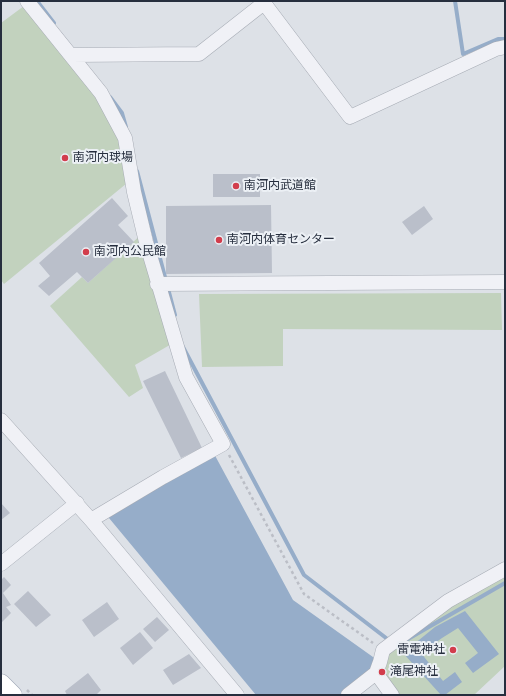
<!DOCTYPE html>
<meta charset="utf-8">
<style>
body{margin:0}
#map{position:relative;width:506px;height:696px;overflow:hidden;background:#dde1e7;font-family:"Fira Sans",sans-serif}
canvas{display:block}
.frame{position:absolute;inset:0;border:2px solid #262e3e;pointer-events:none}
</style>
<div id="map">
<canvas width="506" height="696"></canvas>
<div class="frame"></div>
</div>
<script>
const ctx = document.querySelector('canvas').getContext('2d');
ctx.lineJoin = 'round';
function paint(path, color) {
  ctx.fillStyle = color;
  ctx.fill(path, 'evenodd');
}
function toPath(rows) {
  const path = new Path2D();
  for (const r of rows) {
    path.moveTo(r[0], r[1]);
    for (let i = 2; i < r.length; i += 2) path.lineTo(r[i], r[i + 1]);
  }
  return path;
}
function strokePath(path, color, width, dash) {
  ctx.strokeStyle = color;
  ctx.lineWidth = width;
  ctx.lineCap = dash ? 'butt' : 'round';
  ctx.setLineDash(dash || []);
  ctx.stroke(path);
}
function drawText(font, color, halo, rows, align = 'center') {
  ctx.font = font + ' "Fira Sans","Noto Sans JP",sans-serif';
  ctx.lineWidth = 4;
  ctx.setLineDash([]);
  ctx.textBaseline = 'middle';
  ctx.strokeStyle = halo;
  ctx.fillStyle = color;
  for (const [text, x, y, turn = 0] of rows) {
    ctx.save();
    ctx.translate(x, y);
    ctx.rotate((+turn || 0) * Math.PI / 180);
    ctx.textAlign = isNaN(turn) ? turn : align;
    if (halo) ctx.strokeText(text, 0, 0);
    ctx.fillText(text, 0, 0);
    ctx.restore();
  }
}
paint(toPath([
 [28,3,125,138,132,179,4,284,1,280,1,23],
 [143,233,175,342,135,365,143,388,129,397,50,306,82,277,88,283],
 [501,293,502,330,283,329,283,366,202,367,199,294],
 [505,569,505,666,474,695,392,695,376,673,383,650]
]), '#c2d2be');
paint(toPath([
 [212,450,293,600,380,662,350,695,256,695,104,512],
 [465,611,499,654,473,673,465,663,478,653,458,628,442,638,421,653,443,681,455,672,462,682,445,695,441,695,403,653,435,627]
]), '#96adc9');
strokePath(toPath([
 [37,1,54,23],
 [455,1,463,54,498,39,505,39],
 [110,97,122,113,126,127],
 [137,171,175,315],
 [183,347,304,575,390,641],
 [408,639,505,583]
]), '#96adc9', 4);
paint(toPath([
 [213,174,260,174,260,197,213,197],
 [112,198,128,216,118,225,134,242,88,283,77,272,49,296,38,286,50,276,39,263],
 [271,205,272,273,166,274,166,206],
 [424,206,433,219,412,235,402,222],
 [165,371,202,448,181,458,143,381],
 [1,503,10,513,1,520],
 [4,577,11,585,3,593,11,605,6,607,11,613,1,623,1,580],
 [28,591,51,615,36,627,14,604],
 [107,602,119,619,94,637,82,620],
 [157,617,169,630,155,642,143,629],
 [140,632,153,648,133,665,120,648],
 [189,654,201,668,173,685,163,670],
 [88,673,101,690,96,695,67,695,65,691]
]), '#babfca');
const minor = toPath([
 [27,1,101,93,125,138,134,192,146,242,186,377,223,444,163,477,91,520],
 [264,3,350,117,496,49,505,47],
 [71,55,199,54,264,3,261,1],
 [157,284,505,282],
 [1,420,91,520,237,695],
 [1,564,77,503],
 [376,673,392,695],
 [348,695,376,673,380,662,383,650,448,601,505,569]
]);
const major = toPath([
 [1,683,13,695]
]);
strokePath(minor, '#a6abb4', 15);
strokePath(major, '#9ca4b3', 19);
strokePath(toPath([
 [229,455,304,594,373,643],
 [27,690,32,695]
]), '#bbbec6', 2.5, [3, 3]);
strokePath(minor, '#f0f1f6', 14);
strokePath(major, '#fff', 18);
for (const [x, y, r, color] of [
 [65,158,4,"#d23d4c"],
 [236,186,4,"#d23d4c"],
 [219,240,4,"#d23d4c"],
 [86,252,4,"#d23d4c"],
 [453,650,4,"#d23d4c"],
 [382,672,4,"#d23d4c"]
]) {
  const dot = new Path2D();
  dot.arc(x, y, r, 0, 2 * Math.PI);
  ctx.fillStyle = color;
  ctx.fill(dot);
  strokePath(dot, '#ecf0f5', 1.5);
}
drawText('12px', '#262e3e', '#ecf0f5', [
 ["南河内球場",73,158],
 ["南河内武道館",244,186],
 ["南河内体育センター",227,240],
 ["南河内公民館",94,252],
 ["雷電神社",445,650,"right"],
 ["滝尾神社",390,672]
], 'left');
</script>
